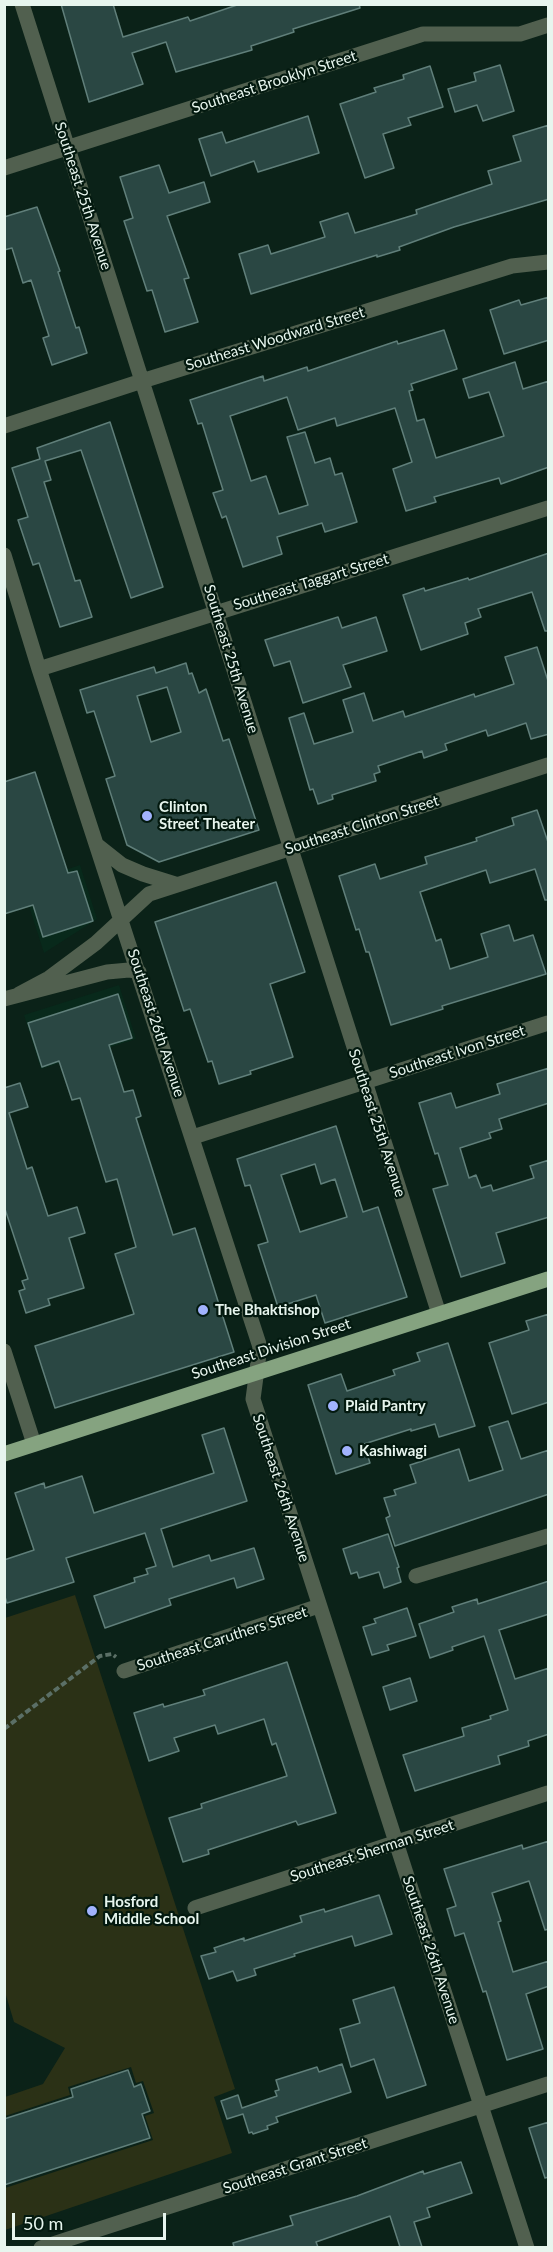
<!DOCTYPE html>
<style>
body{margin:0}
#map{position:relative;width:553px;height:2252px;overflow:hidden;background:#0b2218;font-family:Lato,sans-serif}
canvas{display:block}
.frame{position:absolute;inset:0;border:6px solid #e7f5ee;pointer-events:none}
.scale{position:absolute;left:12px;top:2213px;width:154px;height:27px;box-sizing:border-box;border:3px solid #e7f5ee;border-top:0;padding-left:8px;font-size:18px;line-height:21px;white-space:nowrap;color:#e7f5ee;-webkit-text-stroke:4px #03190f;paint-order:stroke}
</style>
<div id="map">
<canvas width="553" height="2252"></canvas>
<div class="frame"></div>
<div class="scale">50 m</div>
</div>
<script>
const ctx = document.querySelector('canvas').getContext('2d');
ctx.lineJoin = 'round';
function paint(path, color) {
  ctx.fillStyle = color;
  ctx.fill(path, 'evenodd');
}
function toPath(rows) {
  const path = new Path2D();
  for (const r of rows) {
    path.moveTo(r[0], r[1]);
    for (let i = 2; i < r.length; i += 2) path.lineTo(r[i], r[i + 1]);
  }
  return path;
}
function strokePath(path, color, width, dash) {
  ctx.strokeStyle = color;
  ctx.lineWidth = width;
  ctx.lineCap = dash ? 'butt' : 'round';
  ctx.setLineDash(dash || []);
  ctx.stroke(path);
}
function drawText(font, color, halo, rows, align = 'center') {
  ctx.font = font + ' Lato,sans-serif';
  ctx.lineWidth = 4.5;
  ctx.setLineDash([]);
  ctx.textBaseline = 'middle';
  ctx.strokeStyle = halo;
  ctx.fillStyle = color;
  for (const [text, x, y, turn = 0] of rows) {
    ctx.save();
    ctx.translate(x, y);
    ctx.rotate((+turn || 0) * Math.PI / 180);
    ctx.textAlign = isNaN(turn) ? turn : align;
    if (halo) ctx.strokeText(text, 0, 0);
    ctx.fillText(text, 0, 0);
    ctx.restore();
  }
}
paint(toPath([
 [80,865,97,919,44,953,28,903,39,879],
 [119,985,136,1039,41,1069,24,1015]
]), '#08291b');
paint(toPath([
 [75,1595,235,2089,214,2097,232,2153,5,2230,5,2188,153,2140,145,2116,154,2113,143,2081,136,2083,131,2067,68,2087,70,2095,5,2116,5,2097,43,2084,65,2048,14,2022,5,1992,5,1618]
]), '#2b3116');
const building = toPath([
 [61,4,113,4,123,37,188,17,190,21,240,4,359,4,360,8,293,29,294,32,251,46,252,50,176,72,166,42,132,53,143,84,89,102,61,4],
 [500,65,514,111,483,121,477,105,455,112,448,89,476,81,474,73,500,65],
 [430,66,443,107,408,118,411,125,383,134,394,168,365,178,340,104,376,92,374,88,404,79,403,75,430,66],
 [308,116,319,153,258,172,254,161,211,176,199,139,222,132,226,143,308,116],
 [549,125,549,199,454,227,399,247,400,250,377,257,377,255,251,294,239,254,268,245,271,254,325,237,320,222,348,213,355,233,417,214,416,210,492,184,488,171,521,161,513,136,549,125],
 [159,165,169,193,204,182,210,202,167,216,189,278,184,279,198,322,165,332,152,290,147,291,124,221,133,218,120,177,159,165],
 [37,207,60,271,58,272,76,328,79,327,87,353,52,365,43,338,49,336,31,280,23,283,12,248,4,250,4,217,37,207],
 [549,297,549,340,504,354,490,310,519,300,521,305,549,297],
 [444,330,457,369,411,384,413,390,409,391,417,421,424,419,436,458,504,436,489,392,469,398,463,379,515,362,523,389,549,381,549,467,501,484,499,478,434,497,436,502,406,511,393,469,412,462,395,408,337,426,335,418,298,430,287,397,230,416,251,481,266,476,279,514,308,505,287,437,305,432,315,463,330,458,335,475,342,473,357,522,325,532,322,523,277,537,282,554,243,567,226,516,222,518,213,493,223,490,202,423,198,424,190,400,263,376,264,381,307,367,308,371,397,341,398,344,444,330],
 [110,422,163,587,131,598,81,450,45,461,51,480,44,482,75,581,80,580,92,617,60,627,39,563,33,565,18,520,28,517,12,468,40,459,37,448,110,422],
 [549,553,549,631,545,631,532,592,478,609,481,617,465,623,468,634,421,650,403,595,424,588,425,591,468,578,469,580,549,553],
 [338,617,342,628,376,617,387,651,343,665,351,687,303,703,290,661,274,666,265,640,338,617],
 [537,647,549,684,549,734,531,739,526,723,488,736,486,730,445,744,447,750,424,758,422,751,378,766,380,772,374,774,376,781,332,795,333,799,318,804,313,789,310,790,289,718,304,713,314,744,353,732,343,700,364,693,373,721,403,711,405,717,474,694,475,697,514,684,505,657,537,647],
 [186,663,189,674,192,673,199,693,206,689,223,741,229,739,259,830,159,862,127,845,106,779,115,776,94,711,87,713,80,690,154,667,156,673,186,663],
 [167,687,181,732,151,742,137,696,167,687],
 [35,772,68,873,77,871,93,921,43,937,33,905,4,914,4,782,35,772],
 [537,810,549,845,549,900,545,900,535,869,490,883,486,870,420,892,436,941,441,939,450,969,488,957,481,934,509,925,514,941,533,935,546,974,442,1006,443,1009,391,1025,369,952,366,952,359,929,356,930,339,876,375,864,380,879,427,864,425,857,477,841,476,838,514,825,512,818,537,810],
 [276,882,305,972,270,984,293,1057,250,1071,251,1074,219,1084,212,1061,208,1062,190,1009,184,1011,155,922,276,882],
 [118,994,132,1038,109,1045,124,1092,133,1090,141,1116,136,1118,173,1235,195,1228,234,1352,55,1408,35,1346,134,1314,115,1254,136,1247,117,1179,106,1182,80,1098,72,1100,59,1061,42,1067,28,1023,118,994],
 [549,1068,549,1103,499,1119,502,1129,489,1133,491,1138,460,1148,469,1178,476,1175,481,1188,491,1185,493,1191,534,1178,530,1166,549,1160,549,1217,496,1233,505,1263,461,1277,433,1189,448,1185,438,1153,435,1154,419,1103,451,1093,456,1108,500,1094,497,1084,549,1068],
 [20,1083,28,1107,9,1113,27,1169,32,1167,48,1216,77,1207,85,1233,69,1238,84,1288,48,1299,50,1305,26,1313,19,1291,25,1289,22,1281,28,1279,4,1206,4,1088,20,1083],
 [336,1126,363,1212,378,1207,407,1297,325,1323,316,1295,278,1307,258,1245,268,1242,250,1185,245,1186,237,1159,336,1126],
 [315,1164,321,1184,335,1179,347,1217,300,1232,281,1175,315,1164],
 [549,1314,549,1402,512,1414,489,1343,529,1330,526,1321,549,1314],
 [448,1343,475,1426,439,1437,435,1424,411,1431,411,1429,364,1444,370,1463,336,1474,308,1385,341,1374,347,1391,395,1375,393,1370,420,1361,417,1353,448,1343],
 [508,1421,521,1459,549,1450,549,1494,395,1546,386,1518,390,1516,384,1498,396,1495,394,1490,416,1483,410,1465,459,1449,469,1481,503,1470,489,1427,508,1421],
 [224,1428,247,1501,161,1529,173,1567,209,1555,211,1561,254,1548,264,1579,237,1588,234,1578,169,1599,171,1605,105,1628,94,1596,135,1582,134,1578,148,1574,146,1569,156,1566,145,1533,66,1558,74,1582,7,1603,4,1594,4,1560,34,1550,15,1493,44,1483,45,1488,82,1476,94,1513,214,1473,202,1435,224,1428],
 [388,1534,399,1567,397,1568,401,1582,384,1588,379,1572,359,1578,357,1572,351,1574,343,1549,388,1534],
 [549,1581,549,1614,499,1630,515,1679,549,1668,549,1734,528,1741,529,1746,498,1756,500,1764,415,1791,403,1755,464,1736,462,1728,491,1719,490,1716,508,1710,484,1636,452,1647,453,1650,430,1658,419,1624,454,1612,452,1607,477,1599,478,1604,549,1581],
 [407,1608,416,1636,387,1645,389,1650,372,1655,363,1627,376,1623,374,1619,407,1608],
 [287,1662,336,1813,298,1825,296,1821,208,1850,209,1854,183,1862,169,1818,202,1808,201,1804,287,1776,276,1743,272,1745,264,1719,218,1734,215,1725,174,1738,179,1751,149,1761,134,1713,163,1704,164,1707,205,1695,203,1690,287,1662],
 [410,1678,417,1701,390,1710,383,1687,410,1678],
 [549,1841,549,1929,545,1930,529,1881,492,1893,501,1921,498,1922,513,1972,549,1961,549,1986,526,1994,543,2049,507,2060,486,1991,483,1992,464,1933,455,1936,447,1909,456,1906,444,1869,522,1845,523,1849,549,1841],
 [379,1895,392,1934,355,1946,352,1936,294,1954,295,1956,254,1969,256,1975,237,1981,233,1971,209,1979,201,1956,216,1952,214,1948,244,1938,244,1941,302,1922,300,1916,324,1909,325,1912,379,1895],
 [394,1987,426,2085,387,2098,374,2059,351,2067,340,2029,360,2023,353,2000,394,1987],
 [342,2064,351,2092,276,2117,278,2122,267,2126,268,2129,253,2134,252,2132,249,2133,243,2114,227,2119,221,2101,238,2095,242,2108,277,2096,275,2091,279,2090,276,2080,317,2067,319,2072,342,2064],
 [128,2070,134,2087,141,2084,150,2111,142,2114,150,2138,4,2185,4,2119,73,2097,71,2089,128,2070],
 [549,2122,549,2177,545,2178,529,2128,549,2122],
 [461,2162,472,2193,427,2208,430,2217,414,2222,422,2247,400,2247,390,2216,316,2242,318,2247,234,2247,233,2243,293,2225,290,2216,357,2196,423,2171,424,2174,461,2162]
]);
paint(building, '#2a4743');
strokePath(building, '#607f7a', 1.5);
strokePath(toPath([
 [4,1729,100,1656,112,1654,116,1657]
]), '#5b6f66', 4, [6, 3]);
strokePath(toPath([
 [22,4,439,1314],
 [4,168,423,34,520,34,548,25],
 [4,426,142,381,512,266,548,262],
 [4,555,39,669,260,1347,253,1399,527,2248],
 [39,669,548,508],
 [98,846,122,865,143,874,175,884],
 [19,994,49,978,96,943,149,894,548,765],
 [4,999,107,972,129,970,139,972],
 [193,1137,548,1023],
 [4,1351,34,1444],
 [416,1576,548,1536],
 [124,1671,319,1606],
 [195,1908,548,1793],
 [41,2248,548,2084]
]), '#51604f', 15);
strokePath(toPath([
 [4,1454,548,1279]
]), '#85a380', 15);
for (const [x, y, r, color] of [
 [147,816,6,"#a1b2fd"],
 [203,1310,6,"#a1b2fd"],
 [333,1406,6,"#a1b2fd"],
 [347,1451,6,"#a1b2fd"],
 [92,1911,6,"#a1b2fd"]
]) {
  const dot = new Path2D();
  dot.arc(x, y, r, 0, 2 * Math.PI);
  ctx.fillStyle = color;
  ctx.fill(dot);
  strokePath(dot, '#03190f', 2);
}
drawText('15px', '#e7f5ee', '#03190f', [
 ["Southeast Brooklyn Street",274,82,-18],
 ["Southeast 25th Avenue",83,196,72],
 ["Southeast Woodward Street",275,339,-17],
 ["Southeast Taggart Street",311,582,-17],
 ["Southeast 25th Avenue",231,659,73],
 ["Southeast Clinton Street",362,825,-18],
 ["Southeast 26th Avenue",156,1023,72],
 ["Southeast Ivon Street",457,1052,-18],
 ["Southeast 25th Avenue",377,1123,72],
 ["Southeast Division Street",271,1349,-18],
 ["Southeast 26th Avenue",281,1488,72],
 ["Southeast Caruthers Street",222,1639,-18],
 ["Southeast Sherman Street",372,1851,-18],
 ["Southeast 26th Avenue",431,1950,72],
 ["Southeast Grant Street",295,2166,-18]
]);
drawText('bold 15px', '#e7f5ee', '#03190f', [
 ["Clinton",159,807],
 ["Street Theater",159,824],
 ["The Bhaktishop",215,1310],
 ["Plaid Pantry",345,1406],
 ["Kashiwagi",359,1451],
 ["Hosford",104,1902],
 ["Middle School",104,1919]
], 'left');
</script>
